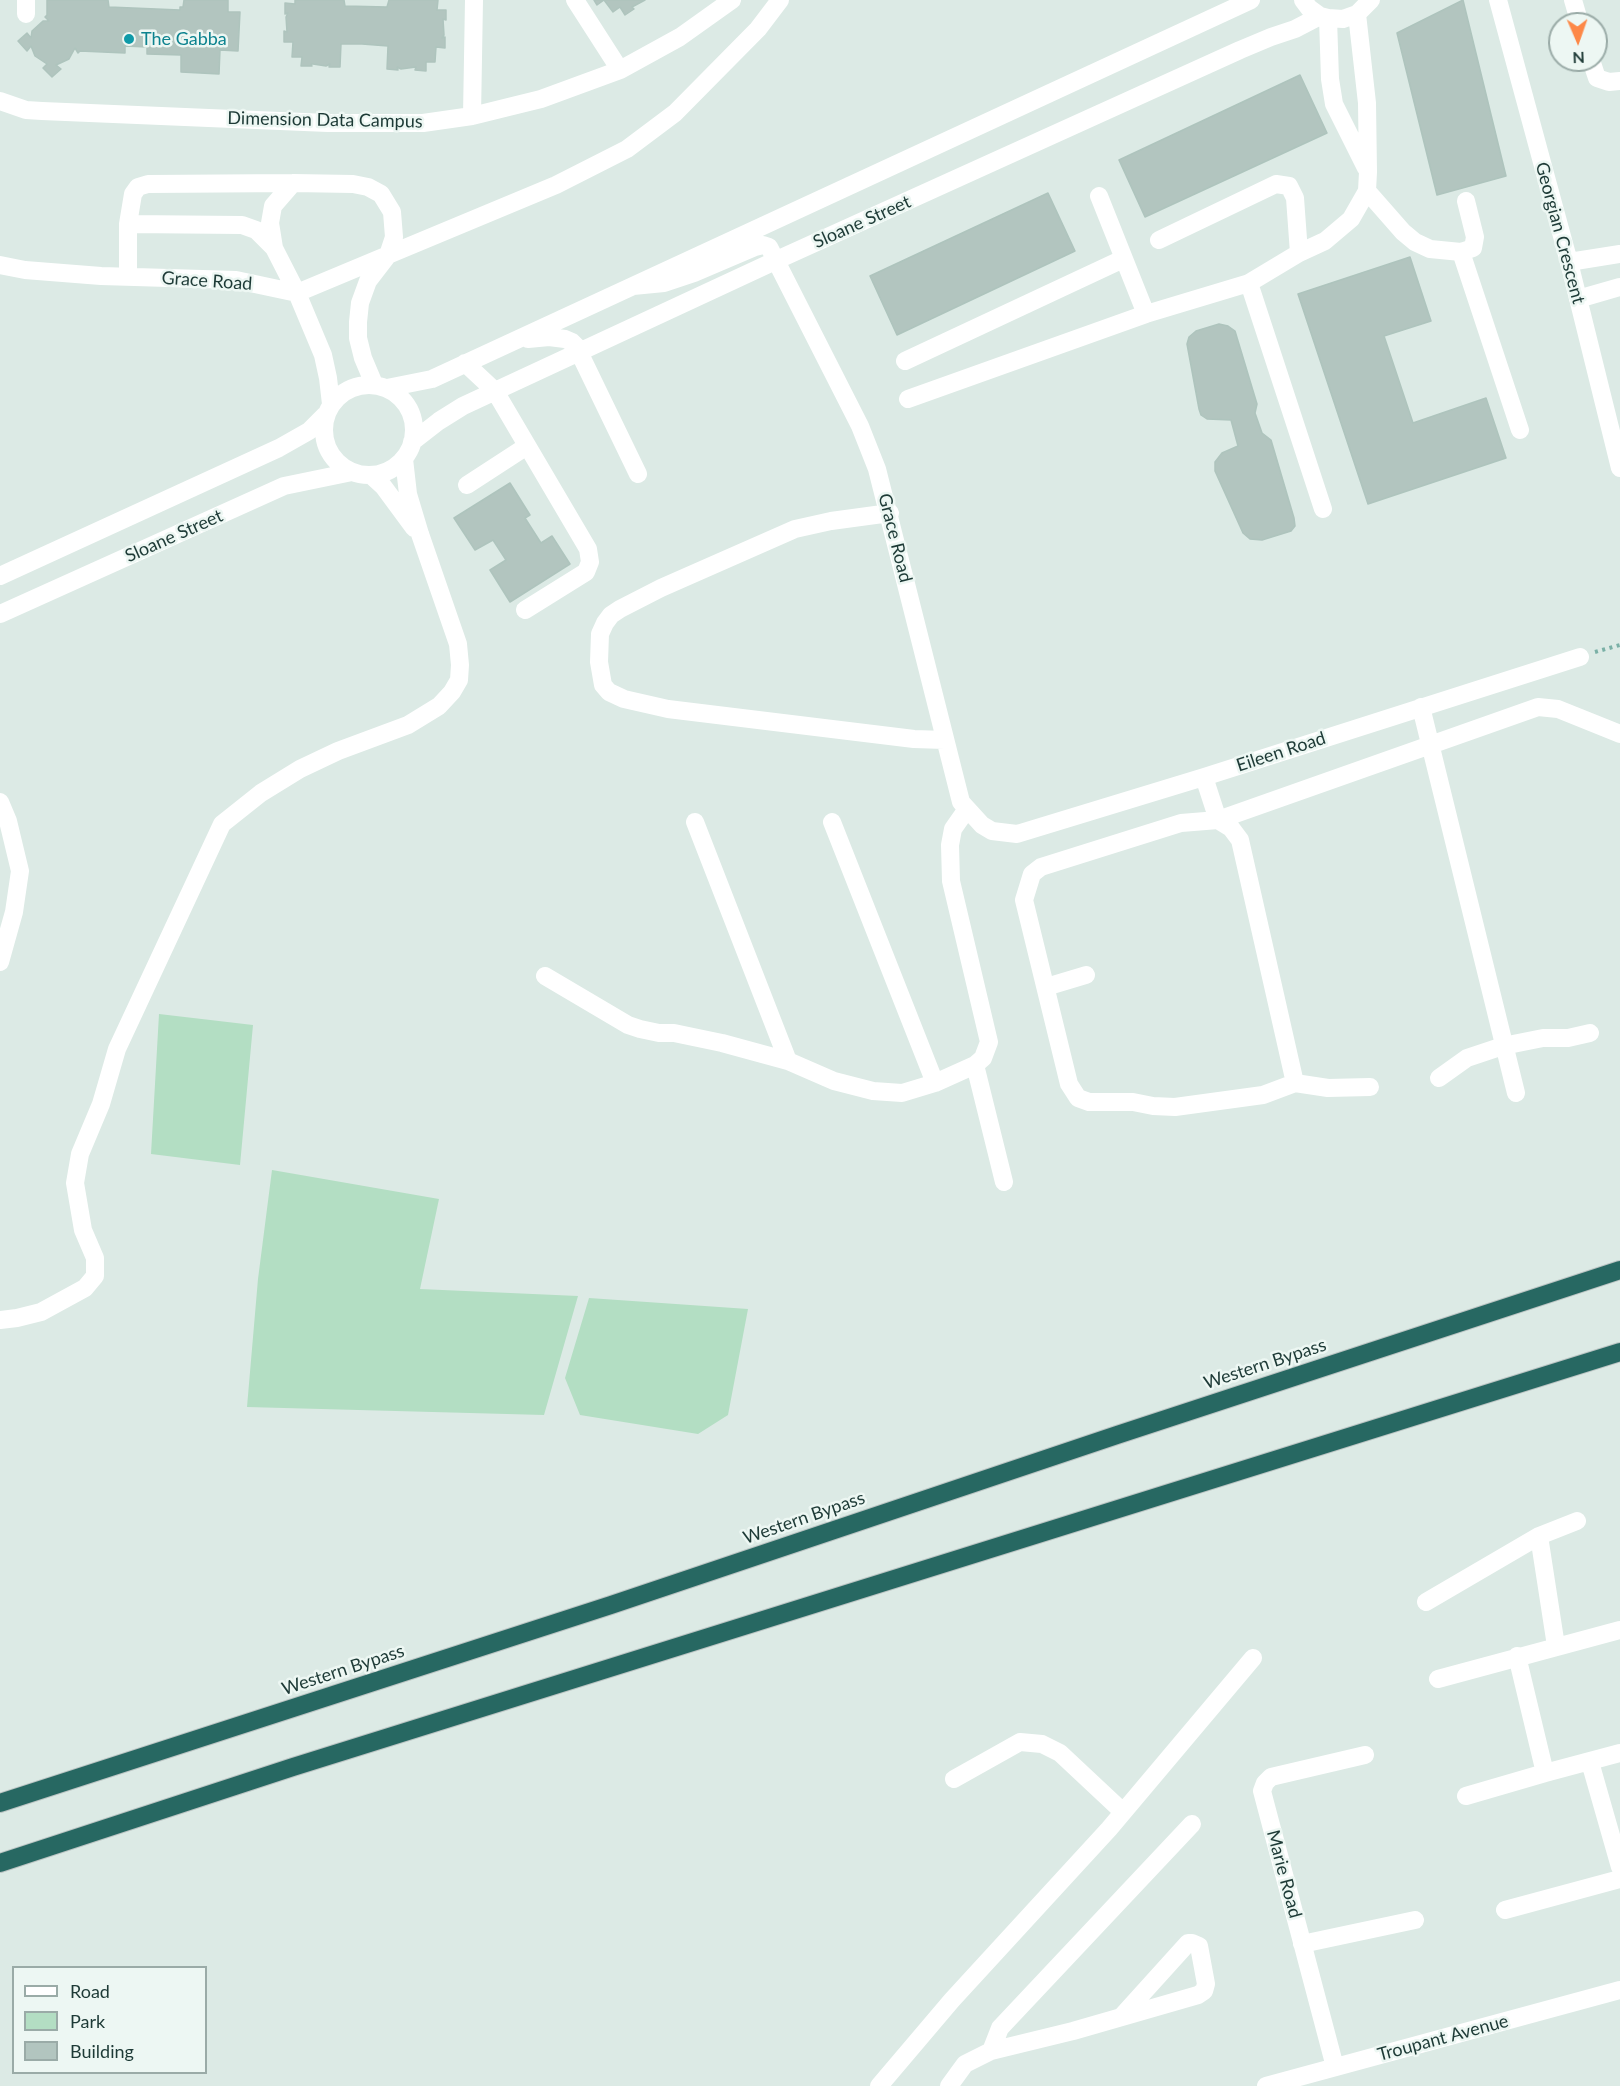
<!DOCTYPE html>
<style>
body{margin:0}
#map{position:relative;width:1620px;height:2086px;overflow:hidden;background:#dceae5;font-family:Lato,sans-serif}
canvas{display:block}
.legend{position:absolute;left:12px;top:1966px;width:195px;height:108px;box-sizing:border-box;background:#edf7f3;border:2px solid #9aaba7;margin:0;padding:8px 10px;list-style:none;font-size:18px;color:#1d3a36}
.legend li{display:flex;align-items:center;gap:12px;height:30px}
.legend b{width:30px;border:2px solid #9aaba7}
.north{position:absolute;left:1548px;top:12px;width:60px;height:60px;box-sizing:border-box;background:#edf7f3;border:2px solid #9aaba7;border-radius:50%;rotate:178deg;font-size:16px;font-weight:700;line-height:24px;text-align:center;color:#1d3a36}
.north::after{content:'';display:block;margin:auto;width:21px;height:27px;background:#fd8847;clip-path:polygon(50% 0,100% 100%,50% 72%,0 100%)}
</style>
<div id="map">
<canvas width="1620" height="2086"></canvas>
<ul class="legend">
<li><b style="height:8px;background:#fff"></b>Road</li>
<li><b style="height:16px;background:#b3dec3"></b>Park</li>
<li><b style="height:16px;background:#b2c5bf"></b>Building</li>
</ul>
<div class="north">N</div>
</div>
<script>
const ctx = document.querySelector('canvas').getContext('2d');
ctx.lineJoin = 'round';
function paint(path, color) {
  ctx.fillStyle = color;
  ctx.fill(path, 'evenodd');
}
function toPath(rows) {
  const path = new Path2D();
  for (const r of rows) {
    if (r.length === 3) {
      path.moveTo(r[0] + r[2], r[1]);
      path.arc(r[0], r[1], r[2], 0, 2 * Math.PI);
      continue;
    }
    path.moveTo(r[0], r[1]);
    for (let i = 2; i < r.length; i += 2) path.lineTo(r[i], r[i + 1]);
  }
  return path;
}
function strokePath(path, color, width, dash) {
  ctx.strokeStyle = color;
  ctx.lineWidth = width;
  ctx.lineCap = dash ? 'butt' : 'round';
  ctx.setLineDash(dash || []);
  ctx.stroke(path);
}
function drawText(font, color, halo, rows, align = 'center') {
  ctx.font = font + ' Lato,sans-serif';
  ctx.lineWidth = 5;
  ctx.setLineDash([]);
  ctx.textBaseline = 'middle';
  ctx.strokeStyle = halo;
  ctx.fillStyle = color;
  for (const [text, x, y, turn = 0] of rows) {
    ctx.save();
    ctx.translate(x, y);
    ctx.rotate((+turn || 0) * Math.PI / 180);
    ctx.textAlign = isNaN(turn) ? turn : align;
    if (halo) ctx.strokeText(text, 0, 0);
    ctx.fillText(text, 0, 0);
    ctx.restore();
  }
}
paint(toPath([
 [159,1014,253,1025,240,1165,151,1154],
 [272,1170,439,1199,420,1289,578,1296,544,1415,247,1407,258,1279],
 [589,1298,748,1309,728,1415,698,1434,580,1415,565,1378]
]), '#b3dec3');
const building = toPath([
 [47,0,108,0,109,7,180,10,180,7,183,7,184,0,228,0,228,12,240,12,238,51,220,50,219,74,181,72,181,55,147,54,147,47,125,46,125,53,80,51,78,53,75,48,69,59,56,65,61,69,52,77,43,68,47,64,35,56,31,46,27,51,18,41,27,33,31,38,32,31,43,21,49,21,45,17,47,15,47,0],
 [295,0,344,0,345,6,387,7,389,0,438,0,437,10,446,10,446,20,443,19,444,35,442,38,445,37,445,48,436,47,435,62,426,62,426,71,415,70,416,67,401,69,397,67,398,70,387,69,388,46,362,44,341,44,340,67,329,67,330,64,326,66,313,64,311,64,312,66,301,66,302,57,292,57,293,42,284,42,284,31,287,32,286,17,288,13,285,14,285,3,295,4,295,0],
 [594,0,645,0,632,7,634,9,625,15,620,7,613,12,604,0,597,5,594,0],
 [1463,0,1506,176,1437,195,1397,33,1463,0],
 [1300,75,1327,133,1145,217,1119,160,1300,75],
 [1048,193,1075,251,897,335,870,276,1048,193],
 [1410,257,1431,321,1384,336,1413,423,1486,398,1506,458,1368,504,1298,294,1410,257],
 [1219,324,1228,326,1235,331,1257,404,1255,413,1262,433,1271,440,1294,518,1295,526,1291,531,1262,540,1250,539,1243,533,1215,471,1215,462,1222,453,1238,446,1231,420,1207,419,1201,415,1199,409,1187,344,1189,337,1196,331,1219,324],
 [510,483,530,515,525,518,541,543,552,536,570,564,510,602,490,570,506,560,493,540,475,550,454,518,510,483]
]);
paint(building, '#b2c5bf');
strokePath(building, '#aec4bd', 1.5);
const highway = toPath([
 [0,1803,611,1605,1117,1435,1620,1270],
 [0,1863,293,1767,1620,1352]
]);
strokePath(highway, '#bbc4c3', 20);
strokePath(toPath([
 [1595,652,1620,645]
]), '#7ab0a6', 4, [3, 4.5]);
strokePath(toPath([
 [575,0,620,70],
 [1303,0,1309,8,1320,16,1328,18,1343,19,1357,14,1371,0],
 [1498,0,1569,262,1620,468],
 [1573,0,1580,24],
 [26,14,26,0],
 [1328,18,1330,79,1334,104,1366,168],
 [1591,60,1597,78,1609,82,1620,81],
 [0,101,26,110,42,111,328,123,423,123,472,116,541,99,620,70,680,37,732,0],
 [472,116,474,0],
 [293,183,353,184,368,187,381,194,392,212,394,237,388,255,297,293,274,248,270,223,273,206,293,183],
 [1367,191,1403,232,1415,242,1430,249,1461,252,1473,248,1475,237,1466,201],
 [1099,196,1146,314],
 [128,224,128,276],
 [1159,240,1276,184,1289,186,1295,198,1299,253],
 [274,248,256,230,242,225,128,224,133,194,138,187,148,184,293,183],
 [1461,252,1520,430],
 [1569,262,1620,254],
 [0,265,25,270,101,276,236,280,297,293,323,355,328,378,331,404],
 [1249,283,1323,509],
 [633,286,664,283,694,273,755,247,763,245,769,247,860,426,877,469,961,802,982,825,992,831,1017,834,1204,777,1580,657],
 [1578,299,1620,287],
 [528,339,549,337,565,339,572,342,581,351],
 [579,352,638,474],
 [905,361,1123,259],
 [465,363,495,391,588,549,590,562,586,572,525,610],
 [374,384,363,358,358,338,358,322,360,303,368,281,388,255,556,185,627,149,675,113,758,29,780,0],
 [369,430,45],
 [387,388,432,379,1251,0],
 [908,399,1146,314,1249,283,1299,253,1325,241,1351,219,1367,191,1368,172,1367,103,1357,14],
 [412,442,439,421,463,406,777,260,1240,50,1271,37,1295,29,1320,16],
 [371,475,383,486,414,528],
 [467,485,527,446],
 [890,513,831,521,795,529,661,588,620,609,611,615,605,623,600,634,599,662,603,685,609,692,624,699,668,709,914,739,945,740],
 [0,576,279,448,309,431,325,415],
 [0,614,284,486,352,472],
 [1421,707,1516,1093],
 [1204,777,1218,820,1231,828,1240,840,1295,1083],
 [0,802,8,821,20,871,14,912,0,962],
 [695,822,788,1061],
 [832,822,935,1083],
 [545,976,628,1025,640,1029,659,1033,674,1033,722,1043,788,1061,834,1081,873,1091,902,1093,935,1083,975,1065,983,1058,989,1042,951,881,950,845,953,829,967,809],
 [1046,987,1086,975],
 [975,1065,1004,1182],
 [1439,1078,1467,1058,1503,1046,1543,1038,1568,1038,1590,1033],
 [1370,1087,1328,1088,1295,1083,1263,1095,1175,1107,1153,1106,1133,1102,1089,1102,1078,1098,1069,1084,1024,900,1032,874,1041,867,1181,823,1218,820,1538,707,1558,709,1620,734],
 [0,1320,17,1318,41,1312,85,1288,95,1276,95,1258,83,1230,75,1183,80,1154,101,1104,117,1049,222,824,261,793,300,769,338,751,408,725,439,706,452,692,459,680,460,665,458,644,420,534,408,494,404,459],
 [1539,1536,1556,1646],
 [1426,1602,1539,1536,1577,1521],
 [1517,1656,1545,1773],
 [1438,1679,1620,1630],
 [1590,1762,1620,1867],
 [954,1779,1020,1742,1042,1744,1060,1753,1123,1812],
 [1466,1796,1545,1773,1620,1753],
 [1505,1910,1620,1879],
 [1302,1944,1415,1920],
 [991,2051,1000,2028,1192,1824],
 [1335,2067,1262,1791,1265,1783,1271,1777,1365,1755],
 [879,2086,952,2000,1109,1829,1253,1658],
 [949,2086,965,2064,991,2051,1073,2031,1198,1995,1204,1991,1206,1984,1199,1946,1192,1943,1188,1943,1122,2016],
 [1266,2086,1620,1990]
]), '#fff', 18);
strokePath(highway, '#276862', 18);
for (const [x, y, r, color] of [
 [129,39,6,"#0f9aa8"]
]) {
  const dot = new Path2D();
  dot.arc(x, y, r, 0, 2 * Math.PI);
  ctx.fillStyle = color;
  ctx.fill(dot);
  strokePath(dot, '#edf7f3', 2);
}
drawText('18px', '#0d838f', '#edf7f3', [
 ["The Gabba",141,39]
], 'left');
drawText('18px', '#1d3a36', '#edf7f3', [
 ["Dimension Data Campus",325,120,1],
 ["Sloane Street",862,222,-24],
 ["Georgian Crescent",1560,233,75],
 ["Grace Road",207,281,4],
 ["Sloane Street",174,536,-24],
 ["Grace Road",895,538,76],
 ["Eileen Road",1281,752,-18],
 ["Western Bypass",1265,1364,-18],
 ["Western Bypass",804,1518,-19],
 ["Western Bypass",343,1670,-18],
 ["Marie Road",1284,1874,75],
 ["Troupant Avenue",1443,2038,-15]
]);
</script>
